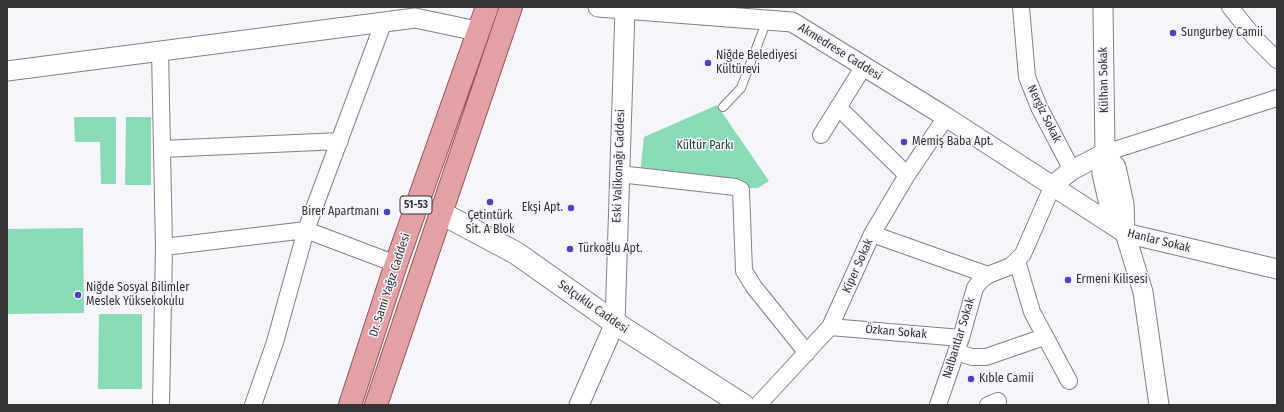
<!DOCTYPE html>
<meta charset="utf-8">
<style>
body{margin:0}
#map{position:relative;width:1284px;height:412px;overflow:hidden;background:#f5f5fb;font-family:"Fira Sans Condensed",sans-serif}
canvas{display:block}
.frame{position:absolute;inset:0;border:8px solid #353538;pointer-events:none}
</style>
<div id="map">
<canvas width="1284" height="412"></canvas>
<div class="frame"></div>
</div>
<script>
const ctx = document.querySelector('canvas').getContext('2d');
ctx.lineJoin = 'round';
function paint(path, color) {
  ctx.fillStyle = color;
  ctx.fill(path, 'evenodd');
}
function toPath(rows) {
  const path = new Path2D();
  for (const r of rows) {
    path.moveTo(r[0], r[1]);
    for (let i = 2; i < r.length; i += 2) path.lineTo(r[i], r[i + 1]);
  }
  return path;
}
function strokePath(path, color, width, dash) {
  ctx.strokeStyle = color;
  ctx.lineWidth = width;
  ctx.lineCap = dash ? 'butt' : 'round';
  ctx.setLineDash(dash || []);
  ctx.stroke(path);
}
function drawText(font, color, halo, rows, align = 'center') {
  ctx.font = font + ' "Fira Sans Condensed",sans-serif';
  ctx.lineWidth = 3;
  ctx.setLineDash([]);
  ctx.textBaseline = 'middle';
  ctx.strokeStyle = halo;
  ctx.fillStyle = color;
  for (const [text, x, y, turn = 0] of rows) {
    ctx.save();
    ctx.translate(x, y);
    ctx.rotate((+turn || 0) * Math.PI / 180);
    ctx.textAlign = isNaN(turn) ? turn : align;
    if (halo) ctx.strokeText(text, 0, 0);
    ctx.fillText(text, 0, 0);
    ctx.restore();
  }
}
paint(toPath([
 [717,105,769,181,758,188,743,188,640,174,644,137],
 [74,117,116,117,116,184,101,184,100,142,75,142],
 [126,117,151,117,151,185,125,185],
 [83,228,84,313,7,314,7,229],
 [99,314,142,314,142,389,98,389]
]), '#89dbb5');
const service = toPath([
 [723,107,741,88,767,20]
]);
const minor = toPath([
 [1021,7,1027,77,1039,107,1072,170],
 [1230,7,1254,37,1277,60],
 [160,52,164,247,161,405],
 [838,107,907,175],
 [821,135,864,66],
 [162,149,340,141],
 [1105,153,1277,98],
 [619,174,735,187,741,190,744,271,754,287,807,353],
 [872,234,988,275],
 [164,247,306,230,396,264],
 [1017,261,1032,312,1069,381],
 [830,327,961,338],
 [956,352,972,357,986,357,1044,337],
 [253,405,275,342,306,230,384,21],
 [758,405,830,327,872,234,907,175,946,117],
 [938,405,961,338,975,288,980,281,988,275,1011,266,1023,254,1053,185],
 [988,405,998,401]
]);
const tertiary = toPath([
 [598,7,792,22,946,117,1125,233,1277,269],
 [7,71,415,18,477,31],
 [1053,185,1072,170,1105,153,1103,7],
 [1125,233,1124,204,1116,167,1105,153,1102,166,1102,174,1110,209,1125,233,1143,292,1159,405],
 [579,405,615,323,625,9]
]);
const secondary = toPath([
 [441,213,516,253,615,323,743,405]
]);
const primary = toPath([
 [350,405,396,264,487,7],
 [376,405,511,7]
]);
strokePath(service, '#818187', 10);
strokePath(minor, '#818187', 18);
strokePath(tertiary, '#818187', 21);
strokePath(secondary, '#818187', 24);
strokePath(primary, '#985257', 24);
strokePath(service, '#fff', 8);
strokePath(minor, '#fff', 16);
strokePath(tertiary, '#fff', 19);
strokePath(secondary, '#fff', 22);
strokePath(primary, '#e2a1a4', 22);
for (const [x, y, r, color] of [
 [1173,33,4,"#4d44bb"],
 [708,63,4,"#4d44bb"],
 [904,142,4,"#4d44bb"],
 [490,202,4,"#4d44bb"],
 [571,208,4,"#4d44bb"],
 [387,212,4,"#4d44bb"],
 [570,249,4,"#4d44bb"],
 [1068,280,4,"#4d44bb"],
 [78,295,4,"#4d44bb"],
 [971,379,4,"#4d44bb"]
]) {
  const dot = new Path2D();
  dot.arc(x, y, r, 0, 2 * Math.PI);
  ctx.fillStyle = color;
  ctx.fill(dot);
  strokePath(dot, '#f5f5fb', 1.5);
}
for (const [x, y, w] of [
 [416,205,32]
]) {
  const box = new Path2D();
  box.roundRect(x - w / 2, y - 9, w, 18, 3);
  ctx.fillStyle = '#f5f5fb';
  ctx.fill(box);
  strokePath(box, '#353538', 1);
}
drawText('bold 11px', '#353538', null, [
 ["51-53",416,205]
]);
drawText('12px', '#353538', '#f5f5fb', [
 ["Sungurbey Camii",1181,33],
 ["Niğde Belediyesi",716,56],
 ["Kültürevi",716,70],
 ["Memiş Baba Apt.",912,142],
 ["Ekşi Apt.",563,208,"right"],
 ["Birer Apartmanı",379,212,"right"],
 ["Çetintürk",490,216,"center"],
 ["Sit. A Blok",490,230,"center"],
 ["Türkoğlu Apt.",578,249],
 ["Ermeni Kilisesi",1076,280],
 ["Niğde Sosyal Bilimler",86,288],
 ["Meslek Yüksekokulu",86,302],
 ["Kıble Camii",979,379]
], 'left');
drawText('12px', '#353538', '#f5f5fb', [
 ["Akmedrese Caddesi",840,52,32],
 ["Külhan Sokak",1104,80,-91],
 ["Nergiz Sokak",1044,114,64],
 ["Eski Valikonağı Caddesi",619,166,-88],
 ["Hanlar Sokak",1159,241,14],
 ["Kiper Sokak",858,266,-66],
 ["Dr. Sami Yağız Caddesi",390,285,-72],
 ["Selçuklu Caddesi",593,307,35],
 ["Özkan Sokak",896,332,5],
 ["Nalbantlar Sokak",959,338,-73]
]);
drawText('12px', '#204a38', '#f5f5fb', [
 ["Kültür Parkı",705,146]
]);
</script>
